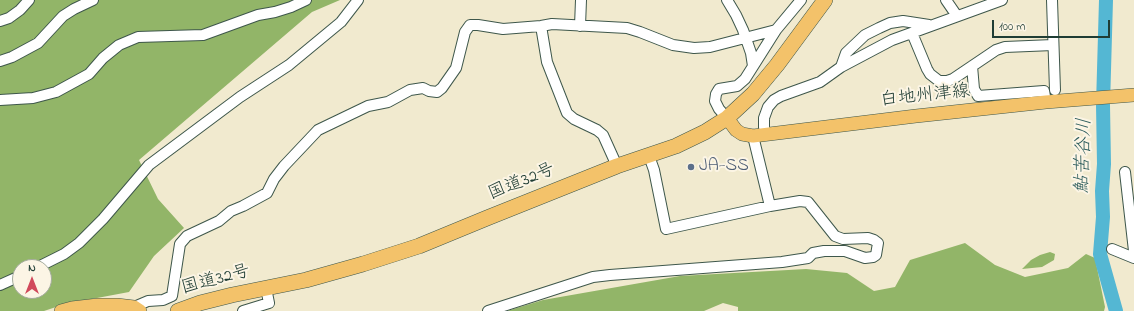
<!DOCTYPE html>
<meta charset="utf-8">
<style>
body{margin:0}
#map{position:relative;width:1134px;height:311px;overflow:hidden;background:#f1eacf;font-family:"Indie Flower",sans-serif}
canvas{display:block}
.north{position:absolute;left:12px;top:259px;width:40px;height:40px;box-sizing:border-box;background:#fcf5e5;border:1px solid #a4ab9e;border-radius:50%;rotate:0deg;font-size:11px;font-weight:700;line-height:16px;text-align:center;color:#1f3d34}
.north::after{content:'';display:block;margin:auto;width:14px;height:18px;background:#d1495b;clip-path:polygon(50% 0,100% 100%,50% 72%,0 100%)}
.scale{position:absolute;left:992px;top:20px;width:118px;height:18px;box-sizing:border-box;border:2px solid #1f3d34;border-top:0;padding-left:5px;font-size:12px;line-height:14px;white-space:nowrap;color:#1f3d34;-webkit-text-stroke:3px #fcf5e5;paint-order:stroke}
</style>
<div id="map">
<canvas width="1134" height="311"></canvas>
<div class="north">N</div>
<div class="scale">100 m</div>
</div>
<script>
const ctx = document.querySelector('canvas').getContext('2d');
ctx.lineJoin = 'round';
function paint(path, color) {
  ctx.fillStyle = color;
  ctx.fill(path, 'evenodd');
}
function toPath(rows) {
  const path = new Path2D();
  for (const r of rows) {
    path.moveTo(r[0], r[1]);
    for (let i = 2; i < r.length; i += 2) path.lineTo(r[i], r[i + 1]);
  }
  return path;
}
function strokePath(path, color, width, dash) {
  ctx.strokeStyle = color;
  ctx.lineWidth = width;
  ctx.lineCap = dash ? 'butt' : 'round';
  ctx.setLineDash(dash || []);
  ctx.stroke(path);
}
function drawText(font, color, halo, rows, align = 'center') {
  ctx.font = font + ' "Indie Flower","Klee One",sans-serif';
  ctx.lineWidth = 4;
  ctx.setLineDash([]);
  ctx.textBaseline = 'middle';
  ctx.strokeStyle = halo;
  ctx.fillStyle = color;
  for (const [text, x, y, turn = 0] of rows) {
    ctx.save();
    ctx.translate(x, y);
    ctx.rotate((+turn || 0) * Math.PI / 180);
    ctx.textAlign = isNaN(turn) ? turn : align;
    if (halo) ctx.strokeText(text, 0, 0);
    ctx.fillText(text, 0, 0);
    ctx.restore();
  }
}
paint(toPath([
 [0,0,340,0,312,12,139,160,158,199,184,228,154,256,129,292,65,304,44,311,0,311],
 [20,267,44,267,44,291,20,291],
 [965,243,995,265,1025,277,1068,268,1086,254,1095,258,1105,307,1104,311,738,311,738,307,723,303,704,311,507,311,543,300,680,276,806,269,847,273,874,291,895,287,910,260],
 [1050,252,1055,254,1054,260,1042,267,1022,269,1031,260,1040,255]
]), '#92b568');
strokePath(toPath([
 [1106,0,1103,105,1104,164,1102,191,1103,217,1100,254,1116,311]
]), '#54b7d3', 14);
const minor = toPath([
 [727,0,736,15,743,30,751,53,753,66],
 [946,0,957,16],
 [1052,0,1055,90],
 [0,21,9,18,20,10,29,0],
 [541,26,547,62,567,113,574,119,597,130,603,135,617,166],
 [580,26,581,0],
 [912,33,927,69,930,74,939,81,947,81,953,79,996,50,1005,47,1053,45],
 [0,61,12,57,38,43,63,16,74,9,93,0],
 [972,66,974,89,978,96,1044,91,1046,102],
 [841,67,846,53,865,35,879,28,890,23,903,21,929,25],
 [0,100,33,98,56,92,89,74,103,58,119,45,138,37,203,35,258,15,275,12,291,7,306,0],
 [727,118,719,109,715,101,716,94,719,89,737,86,745,79,776,30,801,0],
 [766,135,764,127,764,118,768,107,774,100,781,96,820,82,841,67,892,40,1002,0],
 [649,156,654,170,666,229,770,206],
 [1125,172,1134,251],
 [1112,249,1134,258],
 [38,267,64,254,79,243,103,219,149,165,240,97,289,65,341,22,358,0],
 [0,285,20,276],
 [134,307,148,301,163,300,172,296,180,244,187,236,219,221,231,211,243,206,267,193,274,179,284,166,318,130,368,106,388,102,410,90,423,88,429,91,437,92,442,88,456,68,465,32,470,25,478,25,503,29,541,26,552,24,627,28,640,32,673,45,694,48,710,47,776,30],
 [243,311,269,303,266,288],
 [488,311,593,277,610,275,782,262,808,258,813,253,824,251,845,251,865,258,873,257,876,255,878,243,874,240,868,238,843,239,835,236,808,202,800,201,770,206,753,136]
]);
const major = toPath([
 [727,118,736,130,742,134,753,136,916,116,1046,102,1134,95],
 [61,311,72,308,98,305,117,305,134,307,140,311]
]);
const highway = toPath([
 [178,311,200,303,232,295,306,280,363,264,419,246,487,218,617,166,676,146,705,132,727,118,753,94,777,65,825,0]
]);
strokePath(minor, '#3e574b', 12);
strokePath(major, '#3e574b', 14);
strokePath(highway, '#3e574b', 16);
strokePath(minor, '#fff', 10);
strokePath(major, '#f3c26a', 13);
strokePath(highway, '#f3c26a', 15);
for (const [x, y, r, color] of [
 [691,167,4,"#5c6f8a"]
]) {
  const dot = new Path2D();
  dot.arc(x, y, r, 0, 2 * Math.PI);
  ctx.fillStyle = color;
  ctx.fill(dot);
  strokePath(dot, '#fcf5e5', 1.5);
}
drawText('18px', '#1f3d34', '#fcf5e5', [
 ["白地州津線",925,97,-6],
 ["国道32号",522,183,-22],
 ["国道32号",216,281,-15]
]);
drawText('18px', '#4e5e75', '#fcf5e5', [
 ["JA-SS",699,167]
], 'left');
drawText('italic 19px', '#2c5c5c', '#fcf5e5', [
 ["鮎苦谷川",1085,156,-88]
]);
</script>
